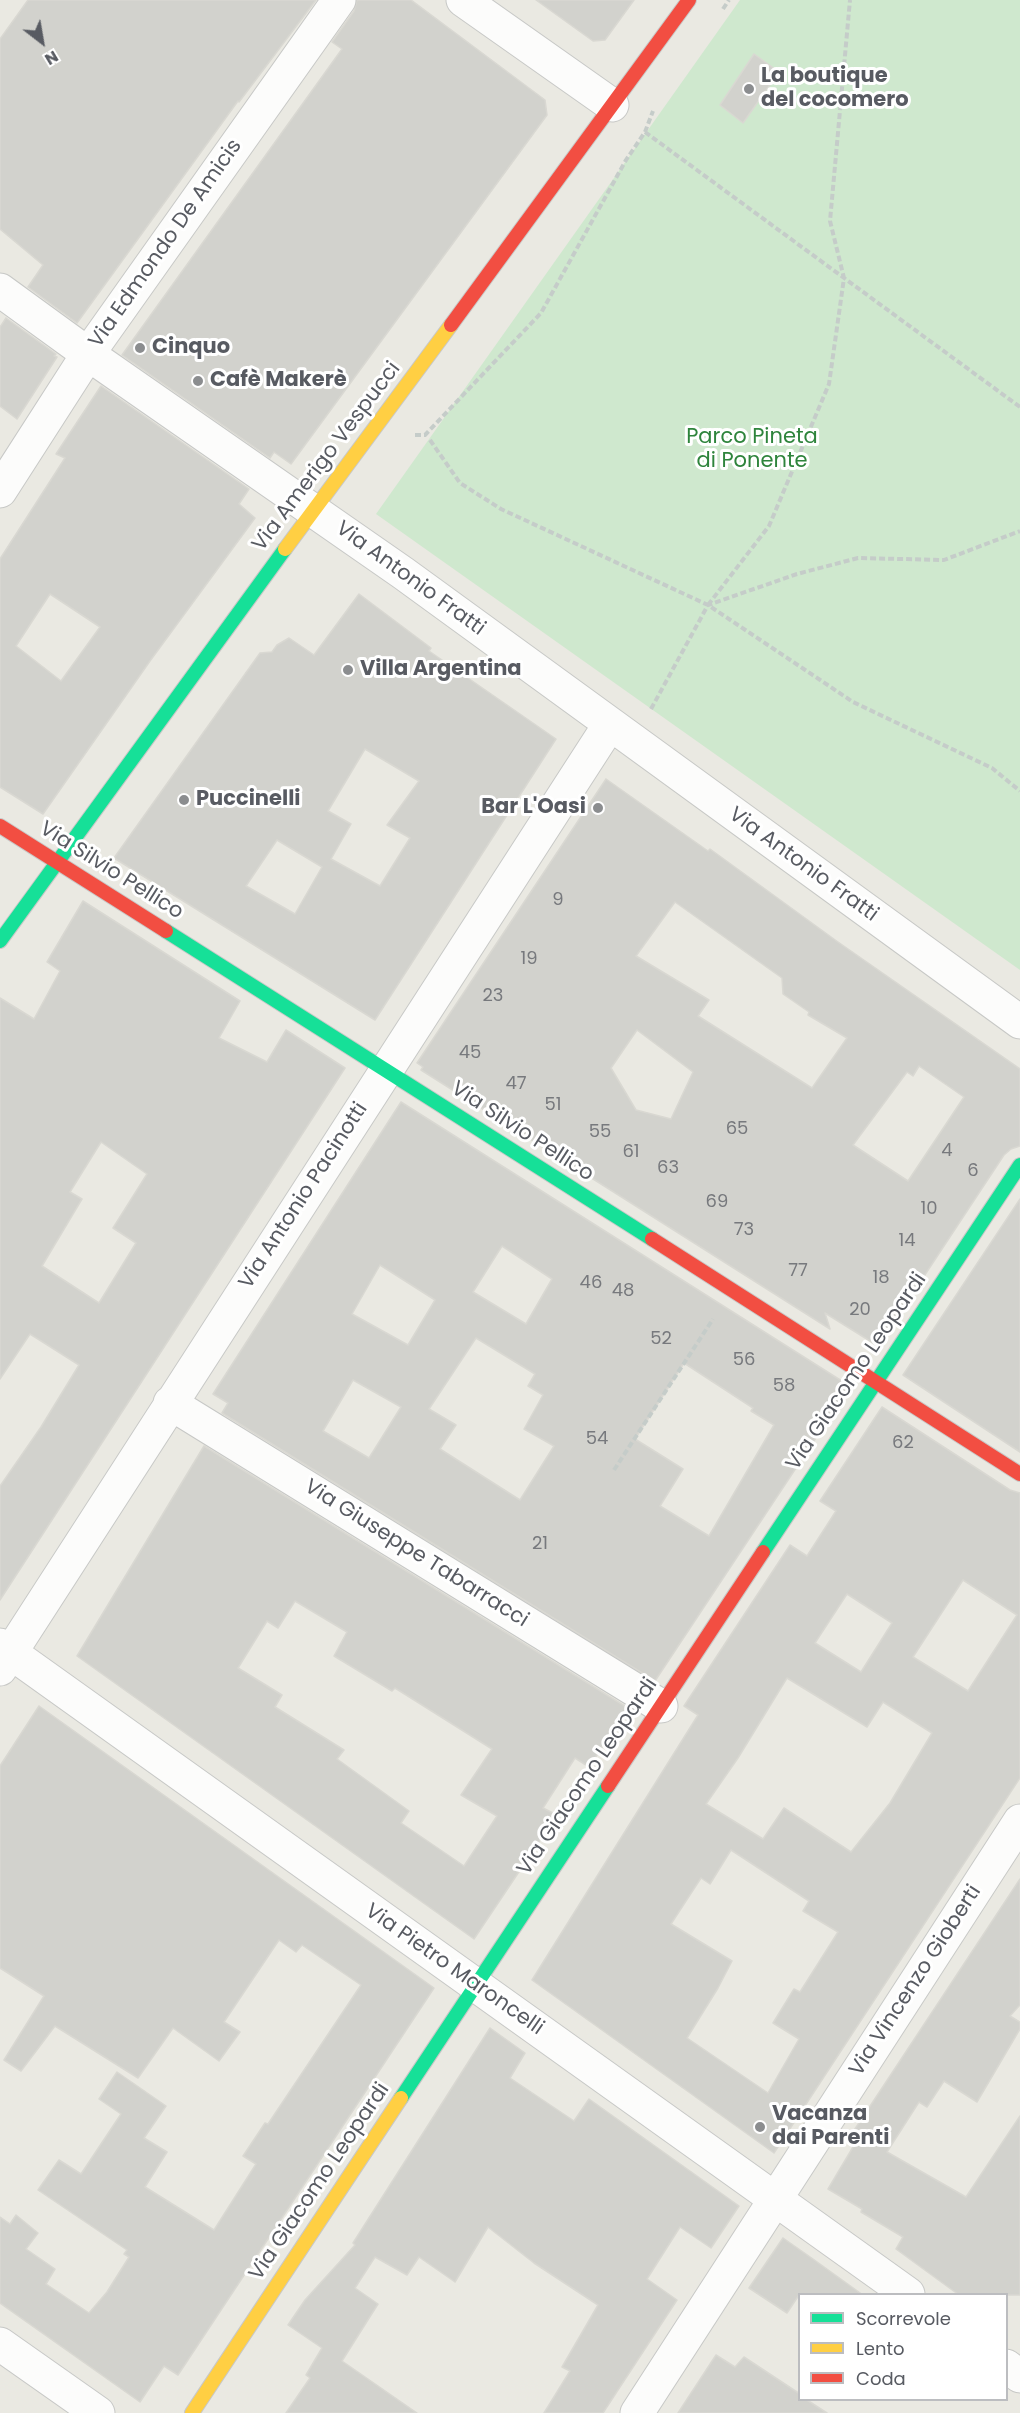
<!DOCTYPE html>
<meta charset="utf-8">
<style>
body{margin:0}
#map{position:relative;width:1020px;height:2413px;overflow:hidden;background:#eae9e2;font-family:Poppins,sans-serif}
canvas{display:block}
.legend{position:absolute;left:798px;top:2293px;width:210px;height:108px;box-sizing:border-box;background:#fff;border:2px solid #bcbdc0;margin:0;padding:8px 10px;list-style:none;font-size:18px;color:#585b62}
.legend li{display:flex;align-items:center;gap:12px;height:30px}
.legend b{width:30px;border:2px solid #bcbdc0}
.north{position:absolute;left:12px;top:12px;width:60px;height:60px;-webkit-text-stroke:4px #fff;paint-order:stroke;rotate:149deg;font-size:16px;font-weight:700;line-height:24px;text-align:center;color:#585b62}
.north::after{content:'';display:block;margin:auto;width:21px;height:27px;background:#585b62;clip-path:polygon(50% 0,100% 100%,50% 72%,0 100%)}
</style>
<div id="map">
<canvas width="1020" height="2413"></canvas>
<ul class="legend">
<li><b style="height:8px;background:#16e098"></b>Scorrevole</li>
<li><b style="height:8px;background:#ffcf43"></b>Lento</li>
<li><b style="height:8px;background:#f24e42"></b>Coda</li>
</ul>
<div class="north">N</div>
</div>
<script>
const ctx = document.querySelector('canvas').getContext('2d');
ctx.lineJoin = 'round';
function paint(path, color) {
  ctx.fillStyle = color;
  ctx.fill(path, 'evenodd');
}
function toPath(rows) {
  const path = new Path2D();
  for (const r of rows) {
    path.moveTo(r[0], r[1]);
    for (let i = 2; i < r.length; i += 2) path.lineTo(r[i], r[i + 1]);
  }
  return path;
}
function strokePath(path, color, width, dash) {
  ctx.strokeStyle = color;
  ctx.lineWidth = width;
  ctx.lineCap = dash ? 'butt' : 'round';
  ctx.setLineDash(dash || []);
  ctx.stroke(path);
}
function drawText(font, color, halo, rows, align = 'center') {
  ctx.font = font + ' Poppins,sans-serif';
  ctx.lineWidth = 6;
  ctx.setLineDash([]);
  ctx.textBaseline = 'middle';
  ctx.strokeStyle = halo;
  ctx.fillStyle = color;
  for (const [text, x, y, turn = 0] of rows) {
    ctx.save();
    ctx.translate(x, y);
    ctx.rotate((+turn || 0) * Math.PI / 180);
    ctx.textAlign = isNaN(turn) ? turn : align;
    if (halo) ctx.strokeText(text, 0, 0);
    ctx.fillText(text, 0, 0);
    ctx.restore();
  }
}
paint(toPath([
 [740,0,1020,0,1020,970,376,514]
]), '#cfe8ce');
const building = toPath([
 [28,0,316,0,239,102,238,101,77,323,28,287,43,265,0,229,0,39,28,0],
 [357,0,411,0,545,100,547,115,291,464,274,452,270,458,122,355,342,49,332,42,354,11,357,0],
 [536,0,634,0,605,40,593,41,536,0],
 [754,54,779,72,743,123,720,105,754,54],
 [6,318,56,354,54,356,57,357,17,419,0,406,0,327,6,318],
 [101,386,249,489,239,504,255,518,150,661,43,814,0,787,0,559,65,458,56,454,101,386],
 [50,594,100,627,61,681,16,646,50,594],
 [359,594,431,648,429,651,556,739,375,1020,114,858,260,653,272,652,277,645,289,638,314,655,359,594],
 [365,749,419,781,387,825,410,838,380,886,331,859,351,824,328,811,365,749],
 [277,840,322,867,295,914,246,886,277,840],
 [606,779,708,851,710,849,838,942,1020,1069,1020,1146,1011,1149,1004,1155,878,1346,825,1313,830,1329,421,1070,423,1067,417,1063,606,779],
 [675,902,782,978,783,994,809,1012,808,1015,847,1038,812,1088,698,1016,709,1000,636,956,675,902],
 [637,1030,693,1072,671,1119,636,1110,611,1068,637,1030],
 [919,1066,964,1097,908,1181,853,1145,907,1072,913,1076,919,1066],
 [83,901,240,1001,219,1038,267,1062,286,1030,345,1068,0,1600,0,1486,41,1427,79,1365,30,1334,0,1379,0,998,34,1019,60,971,47,962,83,901],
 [101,1142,147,1174,113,1228,136,1243,99,1303,42,1266,82,1199,70,1192,101,1142],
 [401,1102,845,1383,847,1391,655,1681,222,1413,228,1403,213,1394,401,1102],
 [502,1246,552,1279,526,1324,473,1292,502,1246],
 [380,1265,435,1300,408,1345,352,1314,380,1265],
 [476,1338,535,1374,528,1386,543,1395,524,1429,554,1446,520,1500,440,1449,456,1425,429,1409,476,1338],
 [684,1363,753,1408,751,1411,774,1425,709,1536,660,1506,683,1469,635,1439,684,1363],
 [353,1380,401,1407,369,1458,323,1431,353,1380],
 [1020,1199,1020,1452,903,1375,1020,1199],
 [882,1407,1010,1490,1020,1493,1020,1778,774,2153,532,1980,698,1715,684,1706,790,1545,807,1556,836,1511,820,1501,882,1407],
 [963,1580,1017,1615,968,1691,913,1657,963,1580],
 [847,1594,892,1623,861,1672,815,1643,847,1594],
 [787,1678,867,1727,883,1702,932,1733,890,1803,851,1852,784,1808,763,1839,706,1804,738,1758,787,1678],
 [731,1850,809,1901,803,1911,838,1932,800,1992,794,1989,773,2023,799,2039,768,2093,687,2038,718,1988,732,1961,671,1924,701,1878,710,1884,731,1850],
 [204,1446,628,1708,589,1767,575,1758,543,1808,557,1815,474,1939,77,1656,204,1446],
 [295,1601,347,1632,334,1656,392,1691,395,1688,492,1749,461,1795,497,1816,464,1866,401,1823,409,1811,337,1759,344,1750,275,1707,282,1695,238,1668,267,1621,278,1628,295,1601],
 [39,1706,434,1988,178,2375,164,2366,140,2402,0,2303,0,2217,10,2224,16,2215,38,2233,26,2249,55,2269,46,2284,89,2313,107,2292,129,2257,124,2254,127,2250,38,2190,59,2160,81,2174,121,2114,99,2099,117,2072,166,2106,144,2138,167,2152,145,2187,214,2230,256,2164,243,2156,265,2123,268,2124,361,1985,302,1945,296,1952,279,1940,224,2022,240,2032,219,2061,173,2028,138,2078,55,2026,21,2071,4,2060,44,1996,0,1968,0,1766,39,1706],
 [1020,1879,1020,2005,1010,2016,1020,2022,1020,2029,977,2102,944,2081,927,2107,919,2102,887,2152,966,2197,1020,2116,1020,2295,959,2295,896,2249,903,2237,861,2212,862,2209,828,2189,856,2142,849,2138,1020,1879],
 [490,2028,525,2053,510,2078,574,2121,589,2099,739,2206,711,2248,680,2227,647,2279,677,2300,603,2413,544,2413,570,2371,562,2367,598,2305,534,2263,488,2227,455,2282,419,2257,407,2275,375,2257,355,2288,378,2304,342,2361,417,2413,286,2413,310,2378,306,2375,322,2348,288,2325,305,2300,355,2245,353,2243,490,2028],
 [783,2238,813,2259,863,2295,799,2295,787,2313,749,2288,783,2238],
 [716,2355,735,2367,744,2357,800,2394,800,2400,807,2400,827,2413,678,2413,716,2355]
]);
paint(building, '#d2d2cd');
strokePath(building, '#d9d8d2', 1.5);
const street = toPath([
 [463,0,612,105],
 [0,290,88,354,403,573,1020,1022],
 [0,491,88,354,339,0],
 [170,1403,661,1706],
 [0,1645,908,2294],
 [0,1669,610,724],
 [0,2344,98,2413],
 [1006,2366,1020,2376],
 [637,2413,1020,1821]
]);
const fast = toPath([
 [166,931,652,1239],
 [0,941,285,549],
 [763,1552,1020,1165],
 [401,2098,608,1786]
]);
const slow = toPath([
 [285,549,451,325],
 [192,2413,401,2098]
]);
const jam = toPath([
 [451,325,689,0],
 [0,826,166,931],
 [652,1239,1020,1474],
 [608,1786,763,1552]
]);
strokePath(street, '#c7c8c6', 35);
strokePath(fast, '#c8c8c7', 16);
strokePath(slow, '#c8c8c7', 16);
strokePath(jam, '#c8c8c7', 16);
strokePath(toPath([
 [723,9,729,0],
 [645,132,1020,407],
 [415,435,425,435,541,313,626,160,645,132,653,111],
 [430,440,460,483,501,509,708,605,853,702,992,768,1020,791],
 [708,605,769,526,829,384,844,278,830,221,850,0],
 [651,709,708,605,797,574,858,558,944,560,1020,531],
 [614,1470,713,1319]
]), '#c5ccc9', 4, [6, 3]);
strokePath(street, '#fcfcfb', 33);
strokePath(fast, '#16e098', 14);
strokePath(slow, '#ffcf43', 14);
strokePath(jam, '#f24e42', 14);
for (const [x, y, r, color] of [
 [749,89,6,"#8b8d8f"],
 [140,348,6,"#8b8d8f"],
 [198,381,6,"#8b8d8f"],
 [348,670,6,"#8b8d8f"],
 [184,800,6,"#8b8d8f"],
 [598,808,6,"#8b8d8f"],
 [760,2127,6,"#8b8d8f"]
]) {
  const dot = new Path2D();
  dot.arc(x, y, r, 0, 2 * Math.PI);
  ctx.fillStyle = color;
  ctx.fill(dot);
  strokePath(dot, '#fff', 2);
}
drawText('18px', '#77797d', null, [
 ["9",558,900],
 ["19",529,959],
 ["23",493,996],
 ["45",470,1053],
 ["47",516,1084],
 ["51",553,1105],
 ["65",737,1129],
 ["55",600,1132],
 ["4",947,1151],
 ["61",631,1152],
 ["63",668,1168],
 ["6",973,1171],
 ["69",717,1202],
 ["10",929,1209],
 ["73",744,1230],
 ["14",907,1241],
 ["77",798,1271],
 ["18",881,1278],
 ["46",591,1283],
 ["48",623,1291],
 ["20",860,1310],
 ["52",661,1339],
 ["56",744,1360],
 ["58",784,1386],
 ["54",597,1439],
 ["62",903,1443],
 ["21",540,1544]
]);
drawText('bold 21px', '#585b62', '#fff', [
 ["La boutique",761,77],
 ["del cocomero",761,101],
 ["Cinquo",152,348],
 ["Cafè Makerè",210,381],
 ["Villa Argentina",360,670],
 ["Puccinelli",196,800],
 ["Bar L'Oasi",586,808,"right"],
 ["Vacanza",772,2115],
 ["dai Parenti",772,2139]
], 'left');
drawText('21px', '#585b62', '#fff', [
 ["Via Edmondo De Amicis",166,244,-55],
 ["Via Amerigo Vespucci",327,457,-53],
 ["Via Antonio Fratti",410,579,36],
 ["Via Antonio Fratti",803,865,36],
 ["Via Silvio Pellico",111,871,32],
 ["Via Silvio Pellico",522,1132,33],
 ["Via Antonio Pacinotti",304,1196,-57],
 ["Via Giacomo Leopardi",857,1372,-56],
 ["Via Giuseppe Tabarracci",416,1554,32],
 ["Via Giacomo Leopardi",588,1777,-56],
 ["Via Pietro Maroncelli",454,1970,35],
 ["Via Vincenzo Gioberti",916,1981,-57],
 ["Via Giacomo Leopardi",320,2182,-56]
]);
drawText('21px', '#2e843c', '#fff', [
 ["Parco Pineta",752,438],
 ["di Ponente",752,462]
]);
</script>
